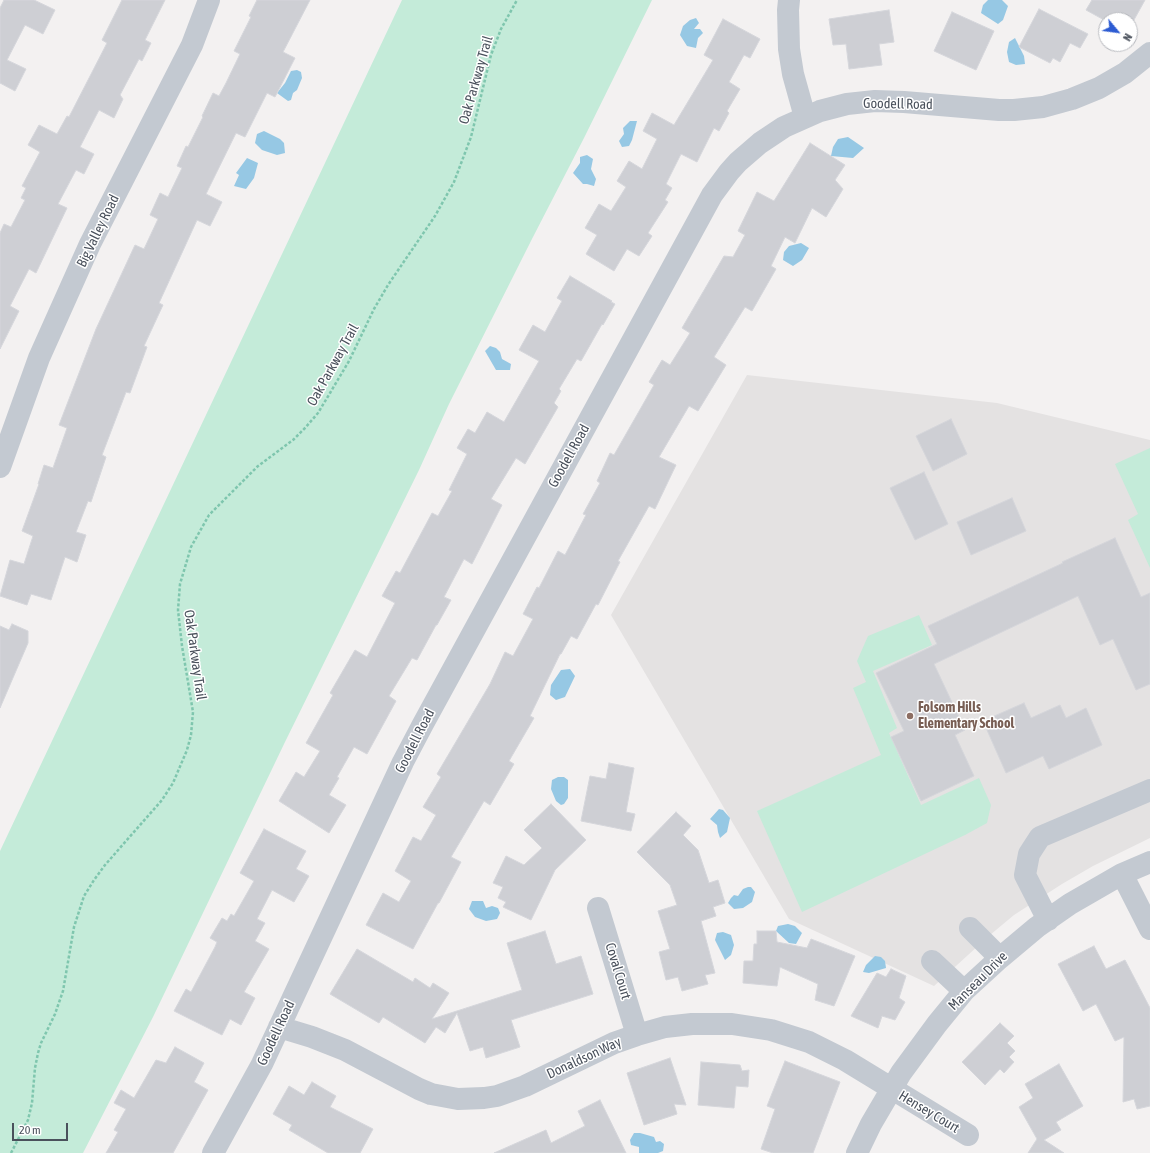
<!DOCTYPE html>
<style>
body{margin:0}
#map{position:relative;width:1150px;height:1153px;overflow:hidden;background:#f3f1f1;font-family:"Asap Condensed",sans-serif}
canvas{display:block}
.north{position:absolute;left:1098px;top:12px;width:40px;height:40px;box-sizing:border-box;background:#fff;border:1px solid #b7b9be;border-radius:50%;rotate:119deg;font-size:11px;font-weight:700;line-height:16px;text-align:center;color:#4a515c}
.north::after{content:'';display:block;margin:auto;width:14px;height:18px;background:#2c5bd2;clip-path:polygon(50% 0,100% 100%,50% 72%,0 100%)}
.scale{position:absolute;left:12px;top:1123px;width:56px;height:18px;box-sizing:border-box;border:2px solid #4a515c;border-top:0;padding-left:5px;font-size:12px;line-height:14px;white-space:nowrap;color:#4a515c;-webkit-text-stroke:3px #fff;paint-order:stroke}
</style>
<div id="map">
<canvas width="1150" height="1153"></canvas>
<div class="north">N</div>
<div class="scale">20 m</div>
</div>
<script>
const ctx = document.querySelector('canvas').getContext('2d');
ctx.lineJoin = 'round';
function paint(path, color) {
  ctx.fillStyle = color;
  ctx.fill(path, 'evenodd');
}
function toPath(rows) {
  const path = new Path2D();
  for (const r of rows) {
    path.moveTo(r[0], r[1]);
    for (let i = 2; i < r.length; i += 2) path.lineTo(r[i], r[i + 1]);
  }
  return path;
}
function strokePath(path, color, width, dash) {
  ctx.strokeStyle = color;
  ctx.lineWidth = width;
  ctx.lineCap = dash ? 'butt' : 'round';
  ctx.setLineDash(dash || []);
  ctx.stroke(path);
}
function drawText(font, color, halo, rows, align = 'center') {
  ctx.font = font + ' "Asap Condensed",sans-serif';
  ctx.lineWidth = 3;
  ctx.setLineDash([]);
  ctx.textBaseline = 'middle';
  ctx.strokeStyle = halo;
  ctx.fillStyle = color;
  for (const [text, x, y, turn = 0] of rows) {
    ctx.save();
    ctx.translate(x, y);
    ctx.rotate((+turn || 0) * Math.PI / 180);
    ctx.textAlign = isNaN(turn) ? turn : align;
    if (halo) ctx.strokeText(text, 0, 0);
    ctx.fillText(text, 0, 0);
    ctx.restore();
  }
}
paint(toPath([
 [747,375,997,403,1150,440,1150,838,1093,866,1062,884,1014,915,990,935,934,986,789,919,611,615]
]), '#e4e2e2');
paint(toPath([
 [402,0,652,0,584,138,533,237,449,404,419,470,285,742,153,1017,83,1153,0,1153,0,851],
 [1150,448,1150,568,1128,520,1138,514,1115,464],
 [919,615,932,645,873,671,897,728,889,733,921,805,979,778,991,805,987,823,965,835,802,912,757,811,881,755,853,688,866,682,857,661,868,636]
]), '#c4ebd9');
paint(toPath([
 [988,0,1002,0,1008,6,1003,20,998,24,981,13,983,5],
 [696,18,699,23,694,29,700,29,703,33,698,38,696,48,687,46,680,35,683,26,690,20],
 [1015,38,1024,56,1025,64,1016,65,1009,62,1007,52,1009,42],
 [297,70,301,72,302,78,297,90,293,93,291,100,288,101,277,93,285,83,291,71],
 [630,121,637,121,632,140,629,146,622,147,619,141,624,134,623,128],
 [264,131,280,139,284,143,285,153,277,155,262,150,255,143,257,134],
 [848,137,864,148,853,158,831,156,833,147,838,139],
 [587,155,593,159,591,169,596,179,594,186,587,184,583,184,573,173,580,163,580,157],
 [247,158,258,163,254,178,246,189,234,186,239,175,236,173],
 [801,243,809,248,802,260,793,266,783,260,784,252,789,246],
 [490,346,496,348,500,352,502,359,511,364,510,370,496,370,485,351],
 [570,669,575,676,565,697,556,700,550,695,551,685,561,670],
 [558,777,564,777,568,780,568,798,564,804,561,805,556,801,551,789,552,780],
 [719,809,723,810,730,818,727,832,720,838,718,832,717,825,710,819],
 [748,887,751,887,755,892,752,902,743,908,734,909,728,903,731,898,734,895,738,896,743,889],
 [472,901,483,901,486,908,492,906,498,908,500,913,497,919,486,921,475,917,469,909],
 [788,924,795,926,802,933,796,944,789,943,776,931,778,926],
 [723,932,731,935,734,945,731,955,725,960,715,940,717,933],
 [875,956,881,957,885,961,886,968,869,973,863,972,866,965],
 [634,1133,640,1133,654,1137,656,1142,660,1141,664,1144,663,1151,658,1153,639,1153,639,1147,631,1145,630,1140]
]), '#96c8e4');
const building = toPath([
 [4,0,34,0,55,10,43,34,25,25,7,60,26,69,15,91,0,83,0,8,4,0],
 [122,0,165,0,145,40,151,43,142,61,139,59,120,95,123,99,114,118,99,110,80,147,94,154,84,174,76,170,58,204,67,208,36,273,29,269,10,306,19,311,0,349,0,233,4,224,11,227,25,200,21,198,26,188,22,186,40,152,28,145,39,125,57,134,67,116,69,117,107,43,102,40,122,0],
 [257,0,310,0,283,52,295,58,275,97,267,93,245,137,236,133,206,194,222,202,210,226,197,220,159,303,163,305,144,346,147,347,130,393,126,392,102,455,106,457,91,502,88,501,76,532,86,535,77,562,65,557,51,600,31,594,27,605,0,596,10,560,24,564,33,536,22,531,39,484,38,484,44,465,53,468,67,428,59,425,96,329,135,245,144,249,158,219,150,215,160,193,168,197,182,168,177,166,186,146,188,147,203,117,202,116,213,93,219,96,226,83,240,54,234,51,251,17,249,16,257,0],
 [1092,0,1145,0,1130,27,1130,20,1106,20,1106,21,1086,10,1092,0],
 [1039,9,1088,34,1080,48,1070,43,1060,62,1053,58,1050,63,1019,47,1039,9],
 [889,10,894,42,879,44,882,65,849,69,846,44,833,45,829,19,889,10],
 [952,12,994,31,976,70,934,51,952,12],
 [723,19,760,39,750,58,744,55,729,82,740,89,727,111,729,113,719,131,714,128,697,162,681,154,666,184,672,188,665,200,668,202,648,233,652,236,639,256,627,249,614,271,586,254,597,235,585,228,599,204,611,211,626,187,617,181,629,161,642,169,657,139,643,131,652,113,674,125,713,60,704,55,723,19],
 [810,143,845,165,835,180,843,189,826,217,812,208,795,243,785,237,771,266,776,269,752,311,745,307,714,357,726,365,698,411,689,406,659,457,676,465,655,509,649,506,618,561,620,562,598,605,596,604,577,639,571,636,561,654,560,654,530,716,534,718,509,761,514,764,490,805,484,801,451,857,461,862,439,903,438,903,413,949,366,925,383,893,399,902,411,881,395,871,413,837,421,841,436,815,423,807,441,777,437,774,490,684,505,652,513,656,533,619,523,614,537,587,539,588,558,551,565,555,586,515,583,514,600,483,597,481,610,453,614,455,654,385,649,382,662,360,670,365,690,333,682,328,724,256,733,257,745,235,738,231,757,192,774,201,810,143],
 [570,276,612,301,611,302,615,304,603,325,602,324,581,361,577,359,559,389,561,391,554,403,558,407,525,464,516,458,491,499,502,505,472,564,464,559,444,597,451,600,437,625,436,625,417,660,412,658,389,696,396,701,367,754,354,747,337,777,339,778,329,795,346,805,329,833,279,801,296,772,304,777,320,751,306,743,333,695,330,693,355,650,367,657,395,603,382,596,396,571,400,573,432,513,438,516,452,491,449,490,467,454,457,448,468,429,475,433,487,412,504,422,539,361,519,350,533,325,545,332,562,301,557,298,570,276],
 [951,419,967,454,933,471,916,436,951,419],
 [924,472,948,524,915,540,890,488,924,472],
 [1012,498,1026,531,971,555,957,522,1012,498],
 [1115,538,1141,597,1150,593,1150,684,1136,690,1113,639,1100,645,1078,596,934,664,965,730,955,735,974,776,921,801,891,737,904,731,876,673,937,644,928,626,1063,563,1062,562,1115,538],
 [12,624,28,631,28,643,0,708,0,626,9,630,12,624],
 [1024,703,1031,718,1060,705,1066,718,1086,708,1102,745,1049,769,1043,756,1006,773,983,721,1024,703],
 [609,763,634,768,626,812,635,814,631,831,581,821,590,776,606,779,609,763],
 [551,804,586,840,555,870,531,920,503,907,506,902,498,898,503,887,493,883,506,856,524,865,542,848,524,830,551,804],
 [676,812,691,826,683,835,698,850,709,883,718,880,725,903,713,907,716,916,701,921,715,973,705,975,708,984,682,991,678,977,666,980,659,952,670,949,658,911,677,905,670,885,637,852,676,812],
 [264,829,306,851,296,869,309,876,294,902,272,890,257,919,265,923,255,941,269,949,244,992,255,998,241,1025,230,1019,222,1035,174,1011,186,989,191,992,215,947,217,942,210,938,222,918,227,921,231,914,234,916,254,881,240,873,264,829],
 [545,931,556,964,581,956,593,994,511,1020,520,1047,486,1058,483,1047,470,1051,457,1013,445,1033,436,1027,425,1043,383,1017,379,1023,330,994,357,949,413,982,415,978,430,988,433,983,449,993,432,1019,522,990,507,943,545,931],
 [757,931,776,931,777,942,807,948,811,939,855,956,834,1006,815,1000,818,984,780,967,777,986,743,983,744,961,753,961,754,944,757,944,757,931],
 [1094,946,1106,969,1125,960,1150,1008,1150,1106,1137,1109,1134,1099,1123,1102,1124,1037,1115,1041,1096,1004,1083,1011,1058,964,1094,946],
 [891,969,906,976,899,998,905,1002,895,1020,882,1016,878,1028,851,1016,877,973,886,977,891,969],
 [1000,1023,1014,1036,1007,1043,1015,1051,1009,1057,1014,1062,1004,1073,1000,1069,985,1085,962,1062,1000,1023],
 [175,1047,204,1063,194,1082,208,1090,173,1153,106,1153,118,1132,114,1130,126,1109,114,1103,121,1090,134,1098,156,1060,166,1063,175,1047],
 [670,1058,686,1105,674,1104,677,1114,644,1125,627,1073,670,1058],
 [785,1061,840,1082,813,1153,773,1153,761,1149,775,1109,767,1106,785,1061],
 [701,1062,740,1065,742,1071,749,1070,748,1087,736,1086,734,1108,698,1105,701,1062],
 [1059,1064,1083,1106,1056,1122,1061,1130,1044,1140,1064,1153,1028,1153,1037,1139,1019,1107,1033,1098,1025,1084,1059,1064],
 [312,1082,336,1096,330,1107,373,1129,360,1153,328,1153,289,1130,292,1125,273,1114,289,1086,304,1095,312,1082],
 [600,1100,626,1153,494,1153,546,1130,551,1143,585,1126,578,1111,600,1100]
]);
paint(building, '#cecfd4');
strokePath(building, '#d5d6db', 1);
strokePath(toPath([
 [11,1153,28,1120,32,1103,35,1068,38,1053,41,1043,55,1014,63,991,74,927,84,896,94,880,105,865,162,800,173,783,187,750,191,735,193,712,182,646,178,610,180,584,191,547,209,515,258,466,293,440,305,428,318,413,330,393,349,361,374,309,388,285,435,216,454,182,471,137,491,55,501,29,517,0]
]), '#7fc6ae', 2.5, [3, 2]);
strokePath(toPath([
 [789,0,788,10,789,49,793,74,805,117],
 [0,467,39,358,90,244,192,45,209,0],
 [1122,874,1150,929],
 [598,908,637,1035],
 [1048,920,1025,875,1029,854,1040,837,1150,790],
 [970,928,1000,958],
 [932,961,964,991],
 [279,1027,312,1037,345,1050,419,1089,431,1094,458,1099,484,1098,497,1096,525,1086,614,1043,637,1035,665,1027,692,1024,732,1024,771,1030,809,1042,845,1060,968,1135],
 [213,1153,262,1064,403,762,423,724,712,195,729,172,738,162,760,143,784,127,820,111,847,104,875,101,904,102,999,110,1014,110,1043,107,1072,99,1099,88,1125,73,1150,53],
 [857,1153,871,1124,901,1073,937,1024,964,991,1000,958,1037,927,1070,904,1122,874,1150,862]
]), '#c3c9d1', 22);
for (const [x, y, r, color] of [
 [910,716,4,"#8d6e63"]
]) {
  const dot = new Path2D();
  dot.arc(x, y, r, 0, 2 * Math.PI);
  ctx.fillStyle = color;
  ctx.fill(dot);
  strokePath(dot, '#fff', 1.5);
}
drawText('14px', '#4a515c', '#fff', [
 ["Oak Parkway Trail",476,80,-74],
 ["Goodell Road",898,104,1],
 ["Big Valley Road",98,231,-64],
 ["Oak Parkway Trail",333,365,-61],
 ["Goodell Road",569,456,-61],
 ["Oak Parkway Trail",195,655,82],
 ["Goodell Road",415,741,-63],
 ["Coval Court",618,971,73],
 ["Manseau Drive",978,981,-45],
 ["Goodell Road",276,1033,-65],
 ["Donaldson Way",584,1058,-25],
 ["Hensey Court",929,1112,31]
]);
drawText('bold 14px', '#785e54', '#fff', [
 ["Folsom Hills",918,708],
 ["Elementary School",918,724]
], 'left');
</script>
